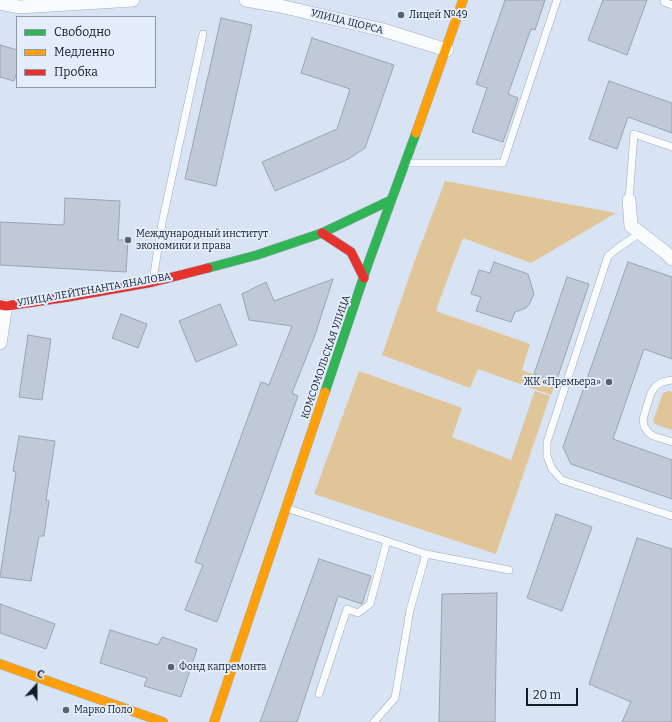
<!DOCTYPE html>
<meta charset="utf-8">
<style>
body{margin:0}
#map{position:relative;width:672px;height:722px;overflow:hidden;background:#d8e3f4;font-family:Bitter,serif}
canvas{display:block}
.legend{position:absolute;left:16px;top:16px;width:140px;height:72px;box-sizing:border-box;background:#e3edfc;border:1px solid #9099a8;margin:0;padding:5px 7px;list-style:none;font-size:12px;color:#131c29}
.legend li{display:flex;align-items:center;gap:8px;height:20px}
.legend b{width:20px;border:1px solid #9099a8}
.north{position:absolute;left:16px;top:666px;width:40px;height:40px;-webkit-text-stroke:3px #e3edfc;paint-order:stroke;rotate:21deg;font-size:11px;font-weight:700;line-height:16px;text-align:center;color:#131c29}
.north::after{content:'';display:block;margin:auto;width:14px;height:18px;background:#131c29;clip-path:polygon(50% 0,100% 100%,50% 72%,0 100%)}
.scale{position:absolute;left:526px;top:688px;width:52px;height:18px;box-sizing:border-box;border:2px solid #131c29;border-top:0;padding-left:5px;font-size:12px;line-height:14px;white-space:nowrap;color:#131c29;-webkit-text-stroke:3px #e3edfc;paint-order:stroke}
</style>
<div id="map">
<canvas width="672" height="722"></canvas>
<ul class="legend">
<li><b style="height:5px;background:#30b455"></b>Свободно</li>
<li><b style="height:5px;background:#ff9f0a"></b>Медленно</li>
<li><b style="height:5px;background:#e5322d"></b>Пробка</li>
</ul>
<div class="north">С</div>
<div class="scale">20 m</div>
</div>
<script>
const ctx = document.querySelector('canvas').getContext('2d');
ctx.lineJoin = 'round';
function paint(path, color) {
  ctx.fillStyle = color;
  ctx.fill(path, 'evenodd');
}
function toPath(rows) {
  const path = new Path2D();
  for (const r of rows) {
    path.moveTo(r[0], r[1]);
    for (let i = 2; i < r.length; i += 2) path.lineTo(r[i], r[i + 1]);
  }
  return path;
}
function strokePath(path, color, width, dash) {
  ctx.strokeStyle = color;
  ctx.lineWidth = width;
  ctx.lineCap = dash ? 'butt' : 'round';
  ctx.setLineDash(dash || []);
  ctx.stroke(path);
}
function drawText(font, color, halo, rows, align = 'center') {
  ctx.font = font + ' Bitter,serif';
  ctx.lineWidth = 4;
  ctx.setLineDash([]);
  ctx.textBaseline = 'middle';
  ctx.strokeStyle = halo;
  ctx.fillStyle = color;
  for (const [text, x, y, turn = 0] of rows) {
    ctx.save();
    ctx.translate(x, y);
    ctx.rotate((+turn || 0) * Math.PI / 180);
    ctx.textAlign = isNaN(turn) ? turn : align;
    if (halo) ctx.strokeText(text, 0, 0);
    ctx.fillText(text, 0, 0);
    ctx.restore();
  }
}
paint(toPath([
 [445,181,616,213,531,263,463,238,450,272,436,311,530,344,522,370,556,382,551,395,478,369,470,388,382,355,415,260],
 [359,371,462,408,452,437,511,460,532,399,535,391,550,396,496,554,314,494],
 [669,391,672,392,672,430,655,424,653,421,663,393]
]), '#e0c599');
const building = toPath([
 [505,0,545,0,535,30,531,29,508,94,518,98,503,142,472,132,487,88,476,84,505,0],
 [603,0,647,0,627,55,588,40,603,0],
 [221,18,252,25,216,186,185,179,221,18],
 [312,38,394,65,365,148,350,158,320,172,275,191,262,162,337,129,350,89,301,73,312,38],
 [0,45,17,50,17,72,14,81,0,77,0,45],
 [609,81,672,103,672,133,628,117,617,149,589,139,609,81],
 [65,198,120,201,118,240,128,240,126,272,0,265,0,222,64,225,65,198],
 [494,262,528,274,534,294,530,303,526,308,515,312,511,322,476,311,481,297,471,294,479,270,490,273,494,262],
 [628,262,672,277,672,359,644,349,613,439,672,460,672,499,571,464,563,447,628,262],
 [567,277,589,284,556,382,534,374,567,277],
 [333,279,315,335,292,393,298,396,217,622,185,610,203,565,195,562,261,382,269,385,292,326,249,320,242,294,266,282,274,301,333,279],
 [220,304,237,345,196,362,179,321,220,304],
 [121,314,147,324,138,348,112,338,121,314],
 [28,335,51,339,42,400,19,397,28,335],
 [19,436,55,441,46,500,49,501,44,536,39,536,31,581,0,577,16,472,13,471,19,436],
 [556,514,592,527,562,611,527,598,556,514],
 [637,538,672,549,672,722,622,722,631,702,589,684,637,538],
 [319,559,371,576,362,604,338,596,297,722,260,722,319,559],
 [497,593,495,722,439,722,442,594,497,593],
 [0,604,55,624,46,649,0,633,0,604],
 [110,630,158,645,162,637,197,649,181,697,144,686,147,678,100,663,110,630]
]);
paint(building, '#bfc9d7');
strokePath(building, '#9aa3b1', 1);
const lane = toPath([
 [665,0,664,2,672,5],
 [407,163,503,163,557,0],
 [629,200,634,134,672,147],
 [640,233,618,248,608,256,547,442,547,456,552,469,562,480,672,516],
 [153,280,162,223,203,34],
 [672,380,662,382,656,386,651,393,643,419,644,426,648,432,653,436,672,442],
 [286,508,387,541,370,604,358,613,347,609,319,694],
 [387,541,426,554,509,570],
 [374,722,395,698,410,610,426,554]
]);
const street = toPath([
 [246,0,280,6,383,30,447,50],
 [0,3,19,7,133,0],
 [629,200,631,226,665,252,672,259],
 [0,343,6,306]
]);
const fast = toPath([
 [208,268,257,255,322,233,391,200],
 [325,392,369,261,416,133]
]);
const slow = toPath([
 [416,133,463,0],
 [0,664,163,722],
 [214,722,325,392]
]);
const jam = toPath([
 [322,233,351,252,364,278],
 [0,305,6,306,68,297,153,282,208,268]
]);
strokePath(lane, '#a2abb9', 8);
strokePath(street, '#a2abb9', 14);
strokePath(fast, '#a2abb9', 10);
strokePath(slow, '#a2abb9', 10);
strokePath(jam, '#a2abb9', 10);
strokePath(lane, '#f9fbfd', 7);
strokePath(street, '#f9fbfd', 13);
strokePath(fast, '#30b455', 9);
strokePath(slow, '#ff9f0a', 9);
strokePath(jam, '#e5322d', 9);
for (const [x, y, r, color] of [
 [401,15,4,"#586270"],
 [128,240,4,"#586270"],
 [609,382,4,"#586270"],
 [171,667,4,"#586270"],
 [66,710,4,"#586270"]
]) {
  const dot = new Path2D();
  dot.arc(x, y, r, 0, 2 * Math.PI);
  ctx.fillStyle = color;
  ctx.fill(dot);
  strokePath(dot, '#e3edfc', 1.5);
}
drawText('10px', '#131c29', '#e3edfc', [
 ["Лицей №49",409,15],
 ["Международный институт",136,234],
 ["экономики и права",136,246],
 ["ЖК «Премьера»",601,382,"right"],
 ["Фонд капремонта",179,667],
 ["Марко Поло",74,710]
], 'left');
drawText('10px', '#131c29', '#e3edfc', [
 ["УЛИЦА ЩОРСА",347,22,14],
 ["УЛИЦА ЛЕЙТЕНАНТА ЯНАЛОВА",94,290,-10],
 ["КОМСОМОЛЬСКАЯ УЛИЦА",326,357,-71]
]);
</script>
